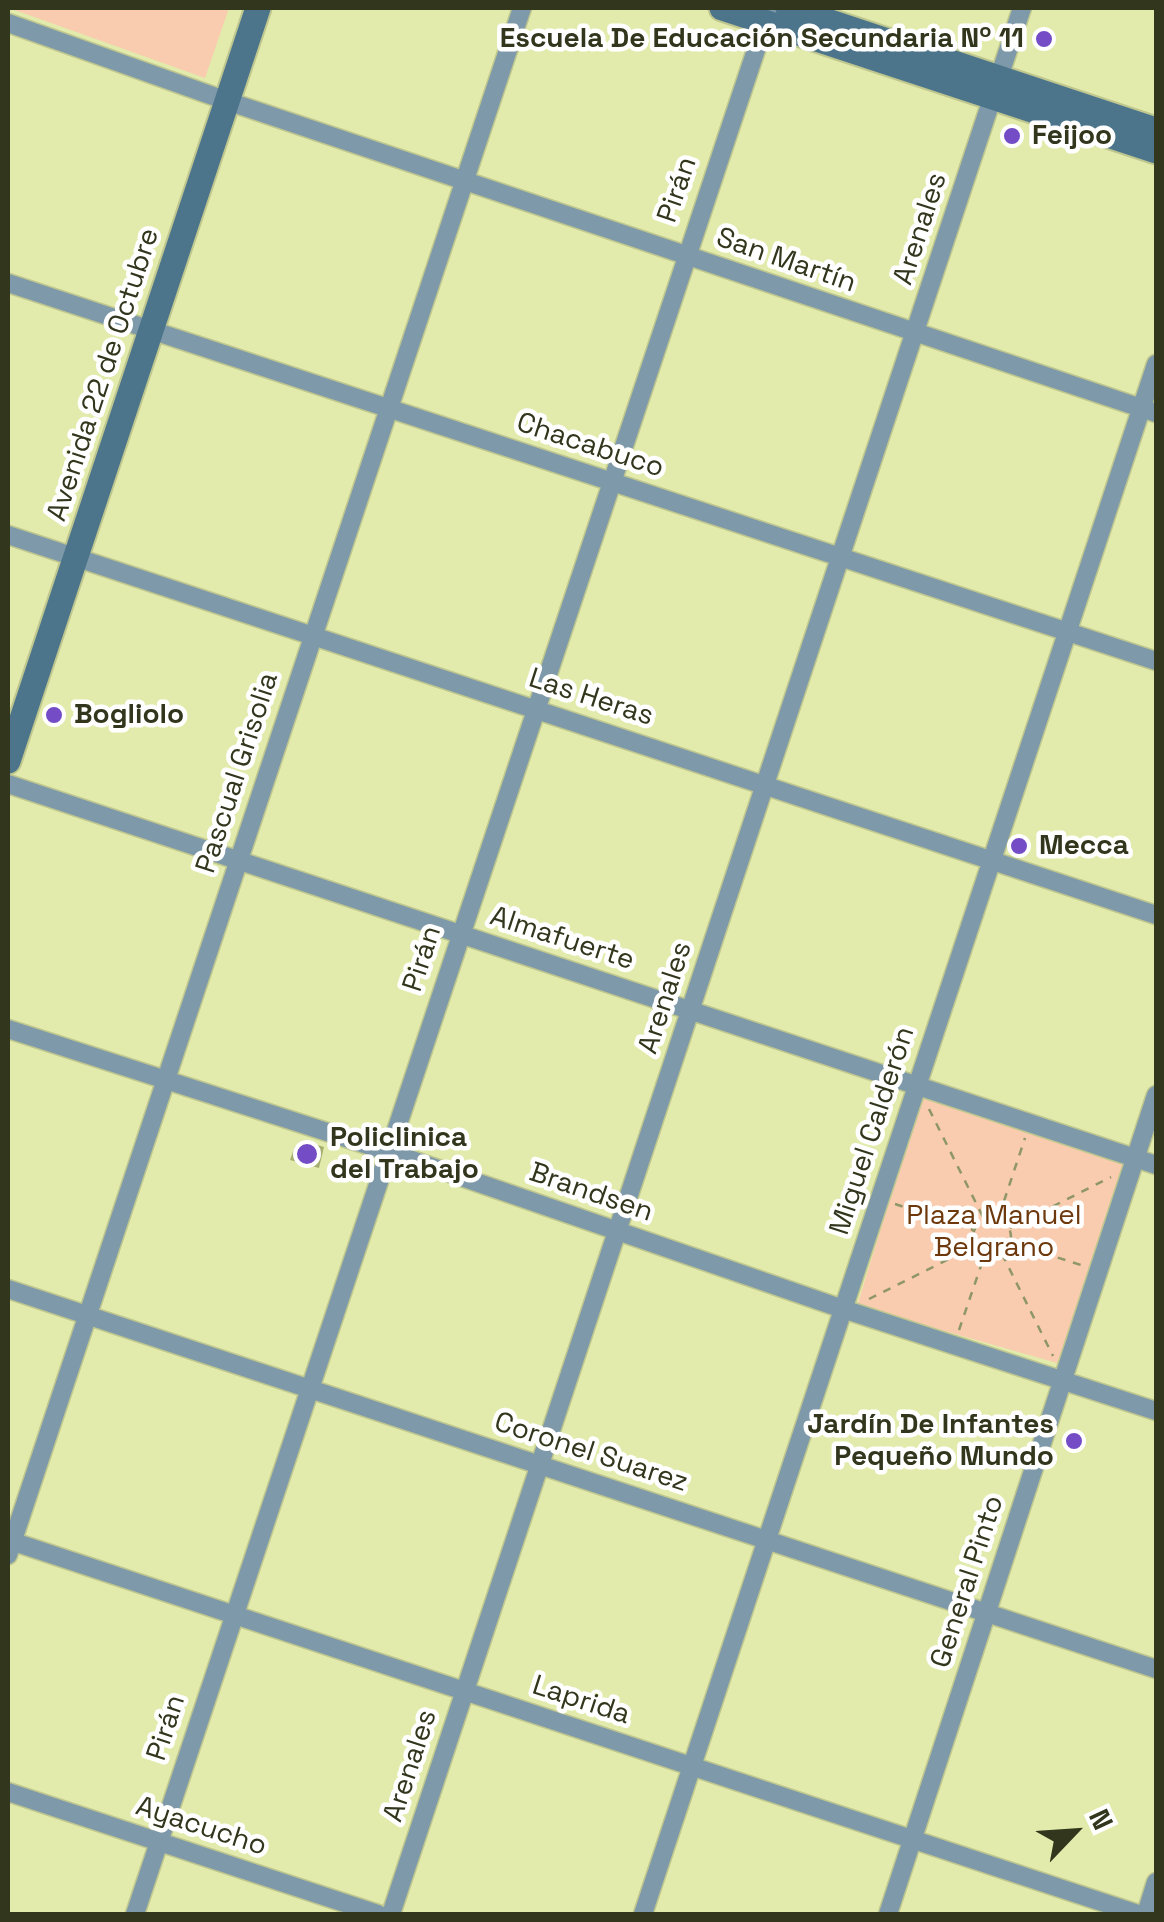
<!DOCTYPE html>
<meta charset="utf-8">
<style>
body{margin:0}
#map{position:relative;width:1164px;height:1922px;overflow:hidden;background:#e2ebac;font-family:"Space Grotesk",sans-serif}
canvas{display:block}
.frame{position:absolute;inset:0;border:10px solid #32361c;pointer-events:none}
.north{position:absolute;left:1024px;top:1782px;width:100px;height:100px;-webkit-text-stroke:8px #fff;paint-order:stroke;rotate:65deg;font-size:28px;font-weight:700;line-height:40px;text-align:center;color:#32361c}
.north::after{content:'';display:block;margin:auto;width:35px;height:45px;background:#32361c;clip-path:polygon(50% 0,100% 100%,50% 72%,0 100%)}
</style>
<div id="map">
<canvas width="1164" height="1922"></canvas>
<div class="frame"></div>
<div class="north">N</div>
</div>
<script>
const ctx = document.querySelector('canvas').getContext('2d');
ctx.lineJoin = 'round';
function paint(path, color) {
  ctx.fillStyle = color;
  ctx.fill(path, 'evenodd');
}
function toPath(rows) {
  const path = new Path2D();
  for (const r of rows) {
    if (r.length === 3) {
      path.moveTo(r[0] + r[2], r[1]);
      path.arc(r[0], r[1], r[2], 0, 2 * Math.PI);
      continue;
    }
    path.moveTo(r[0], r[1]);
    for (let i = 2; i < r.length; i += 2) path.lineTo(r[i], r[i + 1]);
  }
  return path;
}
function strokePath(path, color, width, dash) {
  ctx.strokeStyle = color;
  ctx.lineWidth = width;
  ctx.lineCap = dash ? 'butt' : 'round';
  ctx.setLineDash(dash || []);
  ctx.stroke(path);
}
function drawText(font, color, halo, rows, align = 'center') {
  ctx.font = font + ' "Space Grotesk",sans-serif';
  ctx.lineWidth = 9;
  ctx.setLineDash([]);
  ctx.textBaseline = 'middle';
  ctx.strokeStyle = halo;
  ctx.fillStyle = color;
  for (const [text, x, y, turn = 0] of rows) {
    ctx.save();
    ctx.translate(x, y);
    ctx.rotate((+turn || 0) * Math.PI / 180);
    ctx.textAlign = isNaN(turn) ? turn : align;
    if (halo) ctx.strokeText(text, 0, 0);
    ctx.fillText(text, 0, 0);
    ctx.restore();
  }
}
paint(toPath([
 [9,8,229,8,205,78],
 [922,1095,1137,1164,1057,1363,857,1306]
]), '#f9ccaf');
paint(toPath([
 [311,1143,324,1147,319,1168,290,1160,295,1146,301,1148]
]), '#a6af6f');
const street = toPath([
 [8,23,227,101,1156,413],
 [8,283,1156,661],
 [8,535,1156,915],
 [8,784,1156,1165],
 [8,1029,389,1152,843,1309,1156,1411],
 [8,1289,1156,1669],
 [8,1540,1138,1914],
 [8,1555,522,8],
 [8,1792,378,1914],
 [135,1914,770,8],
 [391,1914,1022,8],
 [643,1914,1156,364],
 [888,1914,1156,1095],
 [1146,1914,1156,1882]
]);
const secondary = toPath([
 [722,8,1156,151],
 [788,8,1156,130],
 [8,761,258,8]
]);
strokePath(street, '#bfc78f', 21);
strokePath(secondary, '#bfc78f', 29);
strokePath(toPath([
 [929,1109,984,1219],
 [895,1204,973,1230],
 [999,1216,1025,1138],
 [992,1237,19],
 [1010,1228,1111,1177],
 [1012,1243,1081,1265],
 [1002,1254,1053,1356],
 [869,1299,975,1246],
 [959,1330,984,1257]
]), '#8f9668', 2.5, [8, 8]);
strokePath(street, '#7e99a9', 18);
strokePath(secondary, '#4c758c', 25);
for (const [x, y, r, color] of [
 [1044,39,10,"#744cc5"],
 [1012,136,10,"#744cc5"],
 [54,715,10,"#744cc5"],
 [1019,846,10,"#744cc5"],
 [307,1154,12,"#744cc5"],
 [1074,1441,10,"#744cc5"]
]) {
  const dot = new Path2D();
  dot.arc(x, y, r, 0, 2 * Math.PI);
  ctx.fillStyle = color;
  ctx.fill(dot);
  strokePath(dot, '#fff', 4);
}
drawText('bold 28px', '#32361c', '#fff', [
 ["Escuela De Educación Secundaria Nº 11",1024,39,"right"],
 ["Feijoo",1032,136],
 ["Bogliolo",74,715],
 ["Mecca",1039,846],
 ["Policlinica",330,1138],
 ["del Trabajo",330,1170],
 ["Jardín De Infantes",1054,1425,"right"],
 ["Pequeño Mundo",1054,1457,"right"]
], 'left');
drawText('28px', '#32361c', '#fff', [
 ["Pirán",678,190,-71],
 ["Arenales",921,229,-72],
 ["San Martín",786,261,19],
 ["Avenida 22 de Octubre",104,375,-72],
 ["Chacabuco",590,446,18],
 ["Las Heras",591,698,18],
 ["Pascual Grisolia",238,773,-72],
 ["Almafuerte",562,939,18],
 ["Pirán",423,959,-72],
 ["Arenales",666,998,-72],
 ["Miguel Calderón",873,1131,-72],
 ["Brandsen",591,1193,19],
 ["Coronel Suarez",591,1453,18],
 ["General Pinto",968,1582,-72],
 ["Laprida",581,1701,18],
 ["Pirán",167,1728,-72],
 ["Arenales",411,1766,-72],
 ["Ayacucho",201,1827,18]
]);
drawText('28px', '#6d380b', '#fff', [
 ["Plaza Manuel",994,1216],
 ["Belgrano",994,1248]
]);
</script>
